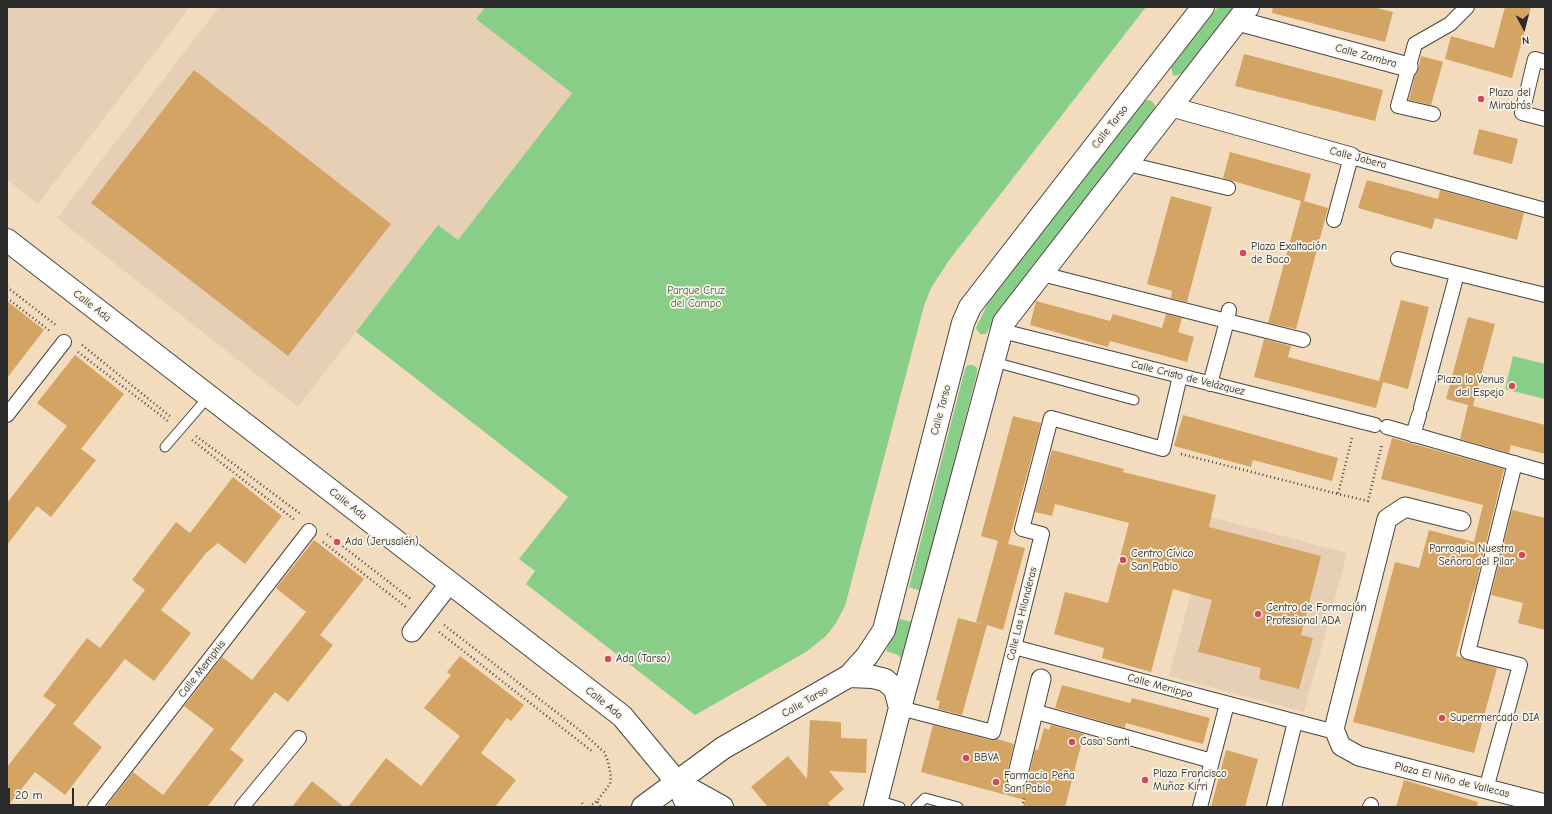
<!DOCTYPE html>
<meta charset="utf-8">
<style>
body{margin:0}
#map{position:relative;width:1552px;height:814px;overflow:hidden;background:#f2dcbd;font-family:"Comic Neue",sans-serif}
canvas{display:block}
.frame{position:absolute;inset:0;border:8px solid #2b2b2b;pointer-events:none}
.north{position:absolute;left:1504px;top:8px;width:40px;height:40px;-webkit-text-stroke:3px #f7f3e8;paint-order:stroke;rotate:173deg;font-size:11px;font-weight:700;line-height:16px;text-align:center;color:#2b2b2b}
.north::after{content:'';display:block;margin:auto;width:14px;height:18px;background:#2b2b2b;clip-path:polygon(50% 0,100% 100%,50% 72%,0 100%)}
.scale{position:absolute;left:8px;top:788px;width:66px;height:18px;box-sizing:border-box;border:2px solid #2b2b2b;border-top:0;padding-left:5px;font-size:12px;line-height:14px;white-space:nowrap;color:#2b2b2b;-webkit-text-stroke:3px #f7f3e8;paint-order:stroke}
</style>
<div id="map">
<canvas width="1552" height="814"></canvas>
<div class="frame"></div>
<div class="north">N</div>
<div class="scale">20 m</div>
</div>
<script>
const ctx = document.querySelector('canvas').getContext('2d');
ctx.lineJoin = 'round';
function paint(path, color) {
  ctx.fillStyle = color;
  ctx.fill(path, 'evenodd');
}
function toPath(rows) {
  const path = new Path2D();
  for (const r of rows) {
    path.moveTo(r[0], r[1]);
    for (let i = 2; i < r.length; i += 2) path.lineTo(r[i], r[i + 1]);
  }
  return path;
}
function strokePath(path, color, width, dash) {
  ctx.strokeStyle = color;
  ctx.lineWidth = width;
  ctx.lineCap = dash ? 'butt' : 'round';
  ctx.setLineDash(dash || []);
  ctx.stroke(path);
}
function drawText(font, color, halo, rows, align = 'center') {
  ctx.font = font + ' "Comic Neue",sans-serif';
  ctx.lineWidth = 3.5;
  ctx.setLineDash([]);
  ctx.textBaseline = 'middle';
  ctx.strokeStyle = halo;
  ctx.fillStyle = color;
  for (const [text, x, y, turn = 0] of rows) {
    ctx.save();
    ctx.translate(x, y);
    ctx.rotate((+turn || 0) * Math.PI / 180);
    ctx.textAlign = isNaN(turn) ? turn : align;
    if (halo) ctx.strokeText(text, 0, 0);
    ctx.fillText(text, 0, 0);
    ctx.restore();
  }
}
paint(toPath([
 [7,7,190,7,38,204,7,180],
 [219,7,485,7,476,19,572,93,458,240,438,226,298,407,57,218],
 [1211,517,1347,553,1304,712,1169,676]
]), '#e7cfb5');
paint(toPath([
 [485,7,1146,7,950,259,931,288,924,306,845,606,836,623,826,636,806,652,695,715,526,584,535,571,519,559,568,497,356,332,438,225,458,240,572,93,476,19],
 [1218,7,1234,7,1182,73,1176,76,1173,75,1171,67],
 [1147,100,1152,101,1155,105,1153,111,999,310,986,334,980,334,976,328,989,301,1143,103],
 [1513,356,1545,364,1545,399,1505,389],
 [968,365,973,365,977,368,977,373,921,591,909,587,965,369],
 [900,619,913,622,903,660,898,655,886,651]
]), '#89ce88');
paint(toPath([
 [1273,7,1373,7,1393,12,1385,42,1272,13],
 [1505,7,1531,7,1512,78,1445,59,1451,36,1494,48],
 [1244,54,1383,90,1375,121,1235,86],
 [1421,56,1443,62,1431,105,1409,100,1415,75,1418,70],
 [194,70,391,224,288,356,91,203],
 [1479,129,1518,139,1512,164,1473,154],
 [1230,152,1311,174,1304,201,1328,208,1296,329,1268,323,1301,201,1223,178],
 [1367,180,1438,199,1440,190,1524,213,1517,240,1435,218,1432,229,1358,208],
 [1171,196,1212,207,1187,302,1171,298,1172,291,1147,284],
 [1401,300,1429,307,1408,389,1383,382,1376,408,1254,377,1264,339,1291,346,1288,357,1379,381],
 [7,301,44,330,7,378],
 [1036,301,1110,321,1113,314,1162,328,1166,314,1182,318,1178,332,1194,337,1187,362,1110,341,1108,347,1030,325],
 [1468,317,1495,324,1473,406,1545,425,1545,454,1511,445,1509,453,1460,439,1468,405,1446,399],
 [75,355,124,394,81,449,96,460,51,517,37,506,7,545,7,503,67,426,37,403],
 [1183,415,1338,458,1332,481,1253,460,1251,467,1174,446],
 [1013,416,1041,423,1008,544,1025,548,1003,630,987,625,962,715,938,709,940,701,936,700,958,618,985,625,976,622,998,541,1005,543,981,536],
 [1392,438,1504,469,1474,592,1473,591,1456,656,1497,668,1474,753,1353,722,1395,562,1419,568,1429,530,1474,542,1483,505,1381,479],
 [1052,450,1124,469,1123,472,1216,495,1209,527,1321,556,1301,635,1313,638,1299,689,1259,679,1261,668,1198,652,1212,600,1173,589,1151,672,1102,658,1104,648,1054,634,1065,592,1108,603,1129,523,1055,504,1052,516,1035,512],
 [233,477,282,516,245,564,218,543,206,553,161,610,191,633,154,681,125,659,73,724,102,747,65,795,35,772,7,807,7,767,56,705,43,696,87,638,100,648,145,590,132,580,176,522,190,533],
 [1512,510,1545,518,1545,630,1518,623,1523,603,1491,595],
 [314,540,364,579,320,635,333,645,288,702,275,692,230,749,244,760,207,807,106,807,133,772,163,795,214,729,184,706,189,700,222,657,252,680,306,612,276,588],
 [460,656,524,705,511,721,507,718,481,753,516,780,495,807,348,807,386,758,421,786,460,736,424,708,451,675,447,672],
 [1062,685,1130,703,1132,698,1210,718,1203,744,1126,723,1125,728,1055,708],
 [810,720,841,722,841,738,867,739,866,773,829,771,844,789,828,803,831,807,768,807,751,787,788,756,807,779],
 [933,725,991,740,997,739,1014,744,1006,776,1009,786,1015,789,1020,788,1028,781,1035,749,1038,750,1044,728,1049,730,1051,725,1084,734,1065,807,1023,807,1025,800,921,772],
 [1226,750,1258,759,1245,807,1211,807],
 [1404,780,1478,802,1477,807,1396,807],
 [312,781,344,807,292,807]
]), '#d4a464');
const service = toPath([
 [994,362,1134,400],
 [165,447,209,396],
 [877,800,900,807],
 [916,807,925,798,958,807]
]);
const pedestrian = toPath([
 [1545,62,1535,59,1522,113,1545,119],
 [1433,114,1398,106,1415,44,1450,24,1467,7],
 [1128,164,1228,188],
 [1334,220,1351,157,1545,210],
 [1398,259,1545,295],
 [1042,274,1227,321,1229,310],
 [1002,331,1375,425],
 [1210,384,1227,321,1303,340],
 [1421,408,1457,274],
 [7,415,64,342],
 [1387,427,1545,472],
 [1413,435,1419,415],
 [1014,647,1335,732],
 [900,708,993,732,1042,534,1022,529,1051,418,1163,449,1180,376],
 [1033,711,1212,761],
 [1486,789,1520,665,1468,652,1515,463],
 [95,807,309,531],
 [242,807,299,738],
 [1200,807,1227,704],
 [1274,807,1295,722],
 [1370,807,1371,805]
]);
const minor = toPath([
 [1238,21,1408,67],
 [1172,107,1351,157],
 [1461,521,1405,507,1387,519,1334,729,1341,746,1359,756,1545,804],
 [412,632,450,583],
 [1017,778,1041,679]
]);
const tertiary = toPath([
 [849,676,873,677,885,680,895,689,900,708],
 [643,807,723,748,849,676,867,656,884,630,963,323,970,307,1203,7],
 [875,807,900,708,1004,322,1248,7]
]);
const primary = toPath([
 [7,240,622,716,677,782,688,807],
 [677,782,722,807]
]);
strokePath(service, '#494641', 11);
strokePath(pedestrian, '#494641', 16);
strokePath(minor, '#494641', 21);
strokePath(tertiary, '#494641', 24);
strokePath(primary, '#494641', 24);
strokePath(toPath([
 [7,287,57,326],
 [7,298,50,331],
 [82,345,171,417],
 [78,352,168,421],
 [196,436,302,515],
 [1352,438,1338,494,1368,501,1382,444],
 [192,440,296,521],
 [1181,454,1338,494],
 [327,534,412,600],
 [323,542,406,607],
 [444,625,582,732,604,752,608,761,611,777,610,784,597,801,601,807],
 [439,632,593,752],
 [582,803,585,807],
 [589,807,597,801],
 [1022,807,1025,796]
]), '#494641', 2.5, [1, 3]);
strokePath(service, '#fff', 9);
strokePath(pedestrian, '#fff', 14);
strokePath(minor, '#fff', 19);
strokePath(tertiary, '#fff', 22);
strokePath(primary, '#fff', 22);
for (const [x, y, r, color] of [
 [1481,99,4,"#d1495b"],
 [1243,253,4,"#d1495b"],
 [1512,386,4,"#d1495b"],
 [337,542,4,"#d1495b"],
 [1522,555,4,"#d1495b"],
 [1123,560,4,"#d1495b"],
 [1258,614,4,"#d1495b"],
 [608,659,4,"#d1495b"],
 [1442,718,4,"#d1495b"],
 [1072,742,4,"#d1495b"],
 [966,758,4,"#d1495b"],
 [1145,780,4,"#d1495b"],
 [996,782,4,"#d1495b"]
]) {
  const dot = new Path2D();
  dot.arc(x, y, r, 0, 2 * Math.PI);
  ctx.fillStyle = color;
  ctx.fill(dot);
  strokePath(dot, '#f7f3e8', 1.5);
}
drawText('11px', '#2b2b2b', '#f7f3e8', [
 ["Calle Zambra",1366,56,15],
 ["Calle Tarso",1110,127,-52],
 ["Calle Jabera",1358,158,15],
 ["Calle Ada",92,306,38],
 ["Calle Cristo de Velázquez",1188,378,14],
 ["Calle Tarso",941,410,-75],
 ["Calle Ada",348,504,38],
 ["Calle Las Hilanderas",1022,614,-76],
 ["Calle Memphis",202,669,-52],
 ["Calle Menippo",1160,686,15],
 ["Calle Tarso",805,702,-30],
 ["Calle Ada",604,703,39],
 ["Plaza El Niño de Vallecas",1452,780,14]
]);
drawText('11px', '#2b2b2b', '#f7f3e8', [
 ["Plaza del",1489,93],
 ["Mirabrás",1489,106],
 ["Plaza Exaltación",1251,247],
 ["de Baco",1251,260],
 ["Plaza la Venus",1504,380,"right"],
 ["del Espejo",1504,393,"right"],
 ["Ada (Jerusalén)",345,542],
 ["Parroquia Nuestra",1514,549,"right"],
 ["Señora del Pilar",1514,562,"right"],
 ["Centro Cívico",1131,554],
 ["San Pablo",1131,567],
 ["Centro de Formación",1266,608],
 ["Profesional ADA",1266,621],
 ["Ada (Tarso)",616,659],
 ["Supermercado DIA",1450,718],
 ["Casa Santi",1080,742],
 ["BBVA",974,758],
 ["Plaza Francisco",1153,774],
 ["Muñoz Kirri",1153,787],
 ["Farmacia Peña",1004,776],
 ["San Pablo",1004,789]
], 'left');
drawText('11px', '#475c47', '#f7f3e8', [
 ["Parque Cruz",696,291],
 ["del Campo",696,304]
]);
</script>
